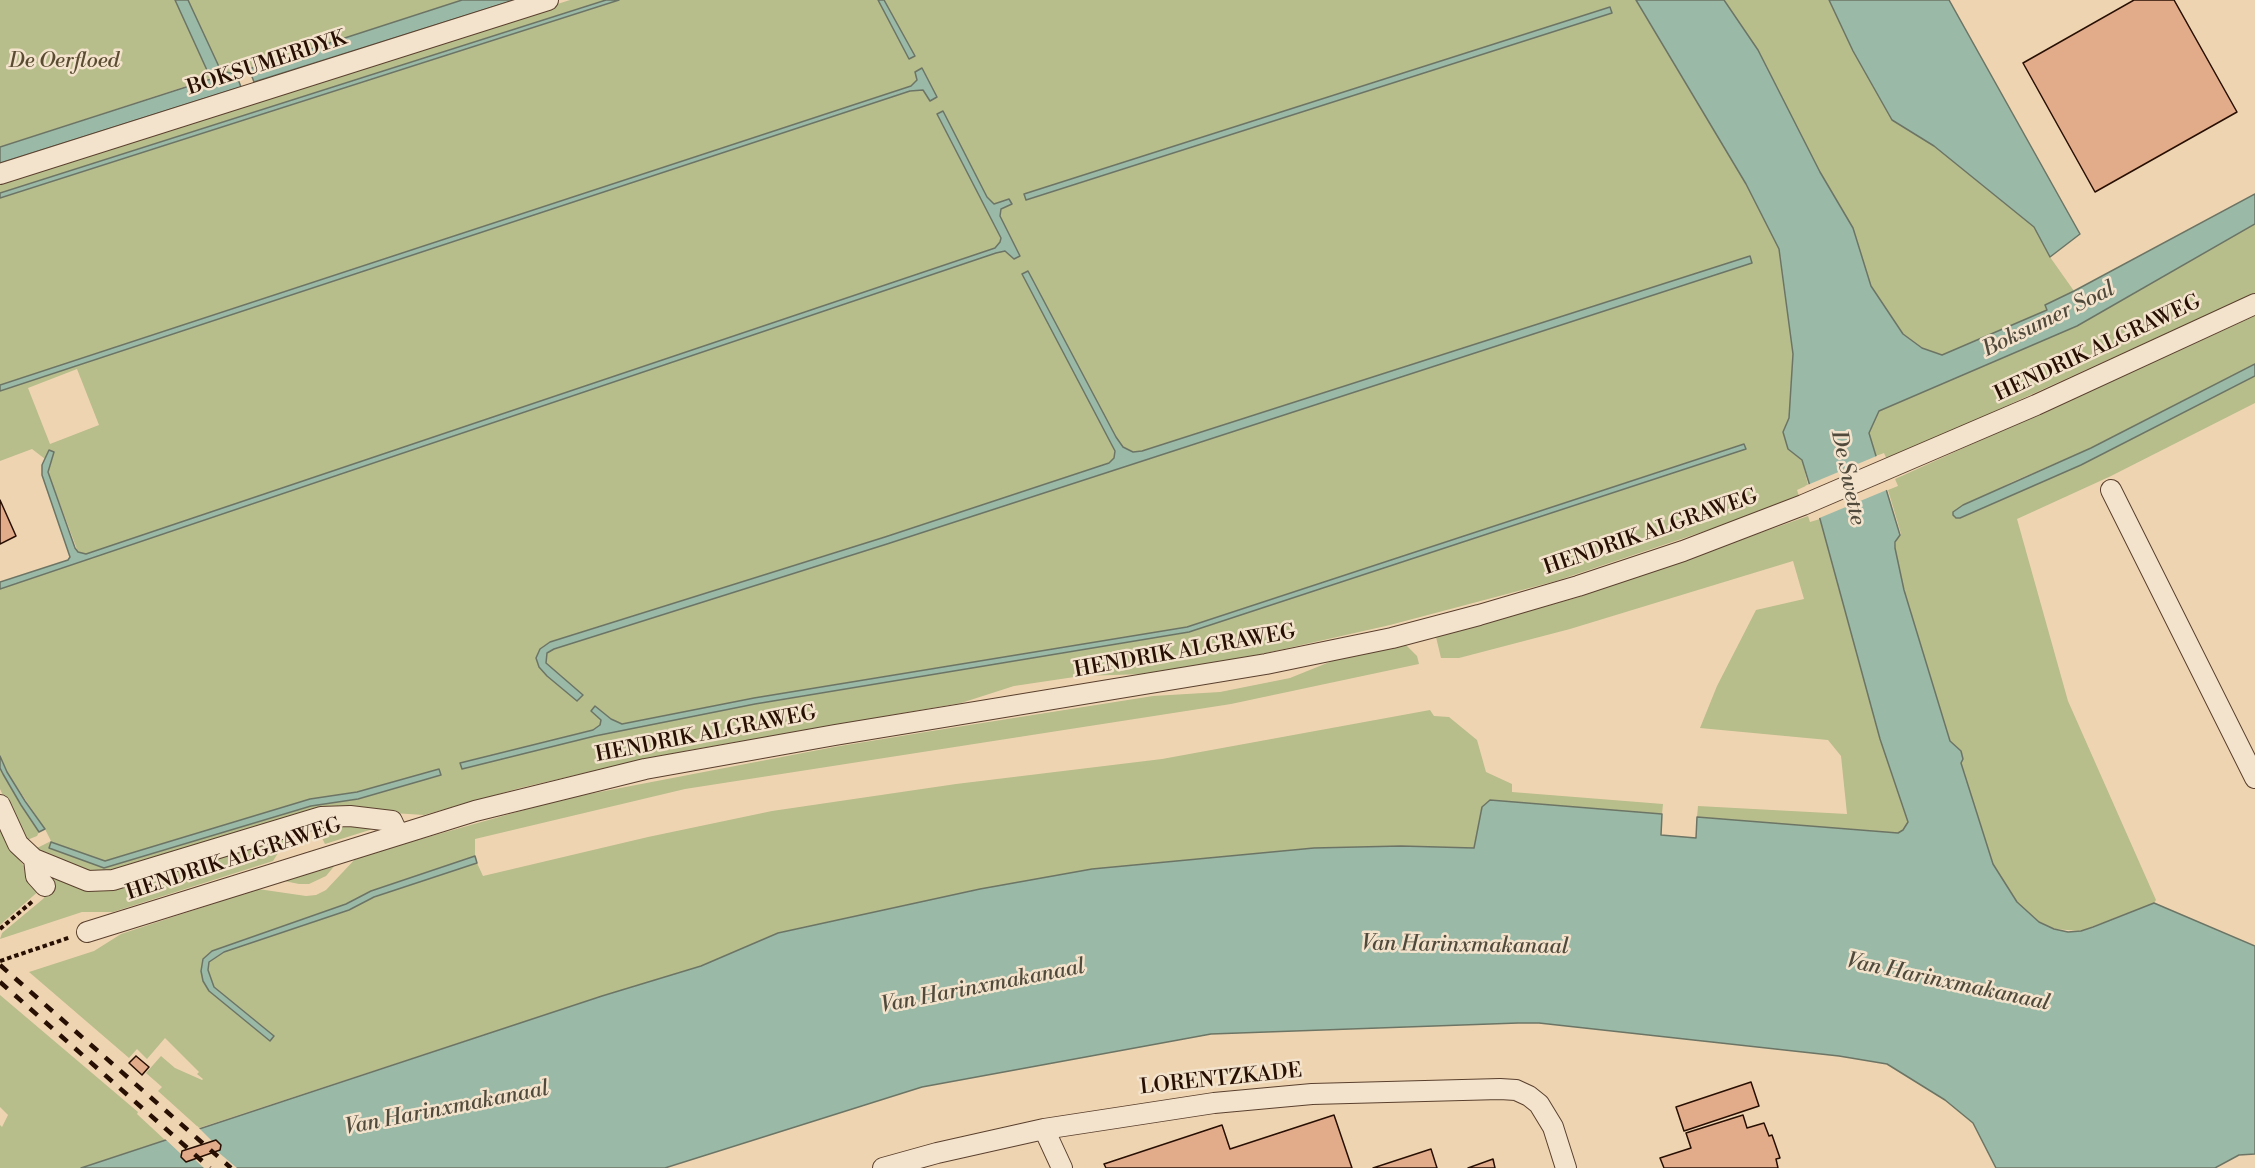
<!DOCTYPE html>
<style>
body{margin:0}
canvas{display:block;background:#eed4b1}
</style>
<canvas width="2255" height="1168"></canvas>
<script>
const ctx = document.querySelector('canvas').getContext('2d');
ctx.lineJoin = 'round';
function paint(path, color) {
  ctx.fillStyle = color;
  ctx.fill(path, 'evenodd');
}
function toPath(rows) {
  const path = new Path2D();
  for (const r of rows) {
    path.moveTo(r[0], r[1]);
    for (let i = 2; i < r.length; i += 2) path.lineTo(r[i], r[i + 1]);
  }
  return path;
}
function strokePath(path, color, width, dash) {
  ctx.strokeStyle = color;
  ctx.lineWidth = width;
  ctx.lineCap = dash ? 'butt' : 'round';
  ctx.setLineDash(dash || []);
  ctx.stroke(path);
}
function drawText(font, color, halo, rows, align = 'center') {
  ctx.font = font + ' "Libre Bodoni",serif';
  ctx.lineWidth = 5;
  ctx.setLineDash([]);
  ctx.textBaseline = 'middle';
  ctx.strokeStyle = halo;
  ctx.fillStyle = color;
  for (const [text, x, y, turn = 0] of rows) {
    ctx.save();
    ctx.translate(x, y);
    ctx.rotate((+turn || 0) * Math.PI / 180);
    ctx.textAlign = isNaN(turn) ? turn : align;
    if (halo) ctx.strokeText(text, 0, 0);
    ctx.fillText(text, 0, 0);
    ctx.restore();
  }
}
paint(toPath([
 [0,0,175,0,211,78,0,147],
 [188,0,462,0,236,74,221,71],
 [570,0,606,0,0,193,0,182],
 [619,0,878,0,909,59,914,56,884,0,1636,0,1746,184,1779,249,1793,354,1789,418,1783,432,1788,449,1802,460,1808,485,1797,490,1799,496,1729,523,1556,581,1390,625,1253,656,1145,674,1081,676,1014,686,961,703,690,750,619,765,520,788,424,815,332,809,112,874,88,875,35,849,51,841,45,829,7,772,0,756,0,589,996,253,1005,251,1014,259,1020,256,1000,217,1001,209,1011,204,1009,199,994,204,987,197,943,111,937,115,1001,238,1000,242,995,248,86,554,78,552,48,472,54,452,49,450,45,459,32,449,0,461,0,391,910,91,923,90,930,100,936,97,922,68,915,83,911,86,0,385,0,198],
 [1611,8,1612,13,1027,200,1025,197,1025,194],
 [1750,256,1752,263,887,544,554,649,547,653,546,663,582,695,578,701,547,676,539,667,550,642,885,537,1109,463,1114,458,1115,451,1022,274,1028,271,1116,437,1123,447,1133,452,1142,451],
 [77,369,99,425,50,444,28,388],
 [1743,444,1745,449,1189,632,755,704,595,736,462,769,460,763,593,730,600,725,601,720,595,706,611,719,622,724,754,698,1187,627],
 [441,774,358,799,311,806,105,868,99,859,105,861,310,799,357,792],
 [1724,0,1829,0,1853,51,1892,120,1934,146,2034,227,2050,257,2074,291,2046,305,2048,310,1942,355,1922,348,1903,334,1871,286,1853,228,1820,172,1758,50],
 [2255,224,2255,293,1887,460,1884,453,1876,456,1869,433,1878,411,2077,326],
 [2255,316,2255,364,2091,448,2012,482,1953,512,1953,515,1955,518,1961,518,2081,465,2255,376,2255,403,2111,476,2017,519,2068,701,2156,900,2154,903,2081,931,2054,929,2039,922,2017,902,1993,864,1961,763,1963,759,1961,751,1950,741,1904,590,1895,548,1897,537,1901,534,1888,490,1898,486,1895,479],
 [1808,516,1810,522,1820,519,1880,739,1908,823,1903,830,1898,833,1697,817,1698,806,1847,814,1841,756,1828,740,1700,728,1717,686,1756,610,1804,599,1793,561,1570,629,1459,658,1441,658,1436,637,1579,597],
 [1406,645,1417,656,1419,664,1231,704,685,789,475,839,475,856,371,891,346,904,212,951,203,981,270,1041,274,1036,214,987,208,970,209,962,224,952,349,910,374,897,477,863,483,876,648,837,772,811,956,784,1162,759,1430,710,1434,716,1449,717,1477,740,1486,772,1512,784,1512,792,1663,804,1662,814,1490,800,1482,807,1474,848,1314,848,1092,869,980,889,778,933,701,966,602,996,199,1128,158,1091,162,1087,146,1073,161,1056,175,1068,202,1080,203,1079,197,1074,199,1072,165,1038,147,1059,137,1049,129,1058,29,972,94,951,121,934,258,889,306,896,316,895,326,890,357,857,563,799,834,747,938,730,1153,696,1220,692,1290,678,1337,659],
 [0,768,21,805,39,832,37,836,27,840,22,836,0,789],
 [330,823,376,828,325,844,317,828],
 [0,825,15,854,41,889,0,925],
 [285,835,285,842,273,861,113,912,82,912,0,939,2,933,43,899,52,887,40,871,75,884],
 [336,864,326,876,309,884,299,884,284,881],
 [0,995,138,1112,137,1114,165,1140,81,1168,0,1168,0,1125,2,1127,8,1115,0,1107]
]), '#b8bd8c');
const water = toPath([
 [175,0,188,0,221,71,236,74,241,87,0,163,0,147,211,79,175,0],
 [462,0,515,0,254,82,249,69,462,0],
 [606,0,619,0,0,198,0,193,606,0],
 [878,0,884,0,915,56,909,59,878,0],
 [1636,0,1724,0,1758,50,1820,172,1853,228,1871,286,1903,334,1922,348,1942,355,2047,310,2045,305,2074,291,2255,194,2255,224,2077,326,1879,411,1869,433,1900,535,1895,542,1895,548,1904,590,1950,741,1961,751,1963,759,1961,763,1993,864,2017,902,2039,922,2054,929,2068,932,2081,931,2093,927,2154,903,2255,946,2255,1154,2239,1155,2215,1168,1996,1168,1973,1123,1945,1100,1887,1064,1839,1056,1539,1023,1518,1023,1211,1034,922,1087,665,1168,81,1168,602,996,701,966,778,933,980,889,1092,869,1314,848,1401,846,1474,848,1482,807,1490,800,1662,814,1661,835,1696,838,1697,817,1898,833,1903,830,1908,822,1880,739,1820,519,1802,460,1788,449,1783,432,1789,418,1793,354,1779,249,1746,184,1636,0],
 [1829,0,1949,0,2080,234,2050,257,2034,227,1934,146,1892,120,1853,51,1829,0],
 [1610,7,1612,13,1026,200,1024,194,1610,7],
 [922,68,937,97,930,101,923,90,910,91,0,391,0,385,911,86,917,80,915,72,922,68],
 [943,111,987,197,994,204,1009,199,1012,204,1001,209,1000,216,1020,256,1014,259,1005,251,996,253,0,589,0,582,68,560,70,557,42,475,42,465,49,450,54,452,48,472,75,548,78,552,86,554,995,248,1000,242,1001,238,937,114,943,111],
 [1750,256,1752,263,887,544,554,649,547,653,546,663,583,695,577,701,547,676,539,667,536,658,540,649,550,642,885,537,1109,463,1114,458,1115,451,1022,274,1028,271,1116,437,1123,447,1133,452,1142,451,1750,256],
 [2255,364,2255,376,2081,465,1960,518,1956,518,1953,515,1953,512,1963,505,2091,448,2255,364],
 [1744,444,1746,449,1189,632,755,704,595,736,462,769,460,763,593,730,600,725,601,720,591,711,595,706,611,719,622,724,754,698,1187,627,1744,444],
 [0,756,7,772,25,801,45,829,39,832,21,805,3,774,0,768,0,756],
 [439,769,441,775,358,799,311,806,104,868,49,848,51,842,105,861,310,799,357,792,439,769],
 [475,856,477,863,374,897,349,910,224,952,209,962,208,970,214,987,274,1036,270,1041,209,991,203,981,201,971,203,959,212,951,346,904,371,891,475,856]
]);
paint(water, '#9ab9a7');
strokePath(water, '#6c7565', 1.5);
paint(toPath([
 [1879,455,1889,489,1817,519,1805,486],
 [197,1126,212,1141,216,1140,221,1145,218,1152,237,1168,204,1168,194,1159,186,1162,181,1157,182,1155,163,1137]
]), '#eed4b1');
const building = toPath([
 [2134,0,2174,0,2237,112,2095,192,2023,63,2134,0],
 [0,500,16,536,0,544,0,500],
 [136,1056,149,1067,142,1075,129,1063,136,1056],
 [1751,1082,1759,1106,1684,1131,1676,1107,1751,1082],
 [1334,1115,1352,1168,1106,1168,1104,1164,1222,1125,1230,1149,1334,1115],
 [1743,1115,1747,1128,1764,1123,1769,1136,1772,1135,1780,1158,1776,1159,1778,1168,1664,1168,1660,1158,1691,1148,1686,1133,1743,1115],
 [216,1140,221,1145,220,1150,186,1162,181,1157,182,1151,216,1140],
 [1431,1149,1437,1168,1373,1168,1431,1149],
 [1493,1159,1495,1168,1468,1168,1493,1159]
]);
paint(building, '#e2ab8a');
strokePath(building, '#280f03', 1.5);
const minor = toPath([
 [0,174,548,0],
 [2111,490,2255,778],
 [0,805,18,844,34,859,88,881,113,880,321,817,350,816,392,821,398,834],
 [34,859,36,876,45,886],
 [87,932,475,811,645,769,835,735,1266,664,1392,638,1479,615,1578,586,1683,551,1803,505,2036,405,2255,304],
 [1044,1129,1062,1168],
 [883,1168,937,1153,1044,1129,1214,1103,1312,1094,1500,1089,1516,1090,1529,1096,1539,1104,1553,1127,1566,1168]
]);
strokePath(minor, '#5a402e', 22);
strokePath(toPath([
 [0,929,34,900],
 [0,961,71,937]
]), '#280f03', 4, [4.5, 3]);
strokePath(minor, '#f4e3cc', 20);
strokePath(toPath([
 [0,965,231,1168],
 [0,982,210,1168]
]), '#280f03', 4.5, [10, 10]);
drawText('italic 21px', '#5a4c33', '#f4e3cc', [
 ["De Oerfloed",64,62]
]);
drawText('21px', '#280f03', '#f4e3cc', [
 ["BOKSUMERDYK",267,64,-18],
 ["HENDRIK ALGRAWEG",2098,349,-25],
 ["HENDRIK ALGRAWEG",1651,533,-19],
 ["HENDRIK ALGRAWEG",1185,652,-10],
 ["HENDRIK ALGRAWEG",706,735,-11],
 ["HENDRIK ALGRAWEG",234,860,-18],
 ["LORENTZKADE",1221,1080,-6]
]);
drawText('italic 22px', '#504a3c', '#f4e3cc', [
 ["Boksumer Soal",2049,320,-26],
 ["De Swette",1847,478,78],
 ["Van Harinxmakanaal",1465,946,1],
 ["Van Harinxmakanaal",1948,983,12],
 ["Van Harinxmakanaal",983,987,-11],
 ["Van Harinxmakanaal",447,1109,-11]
]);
</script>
